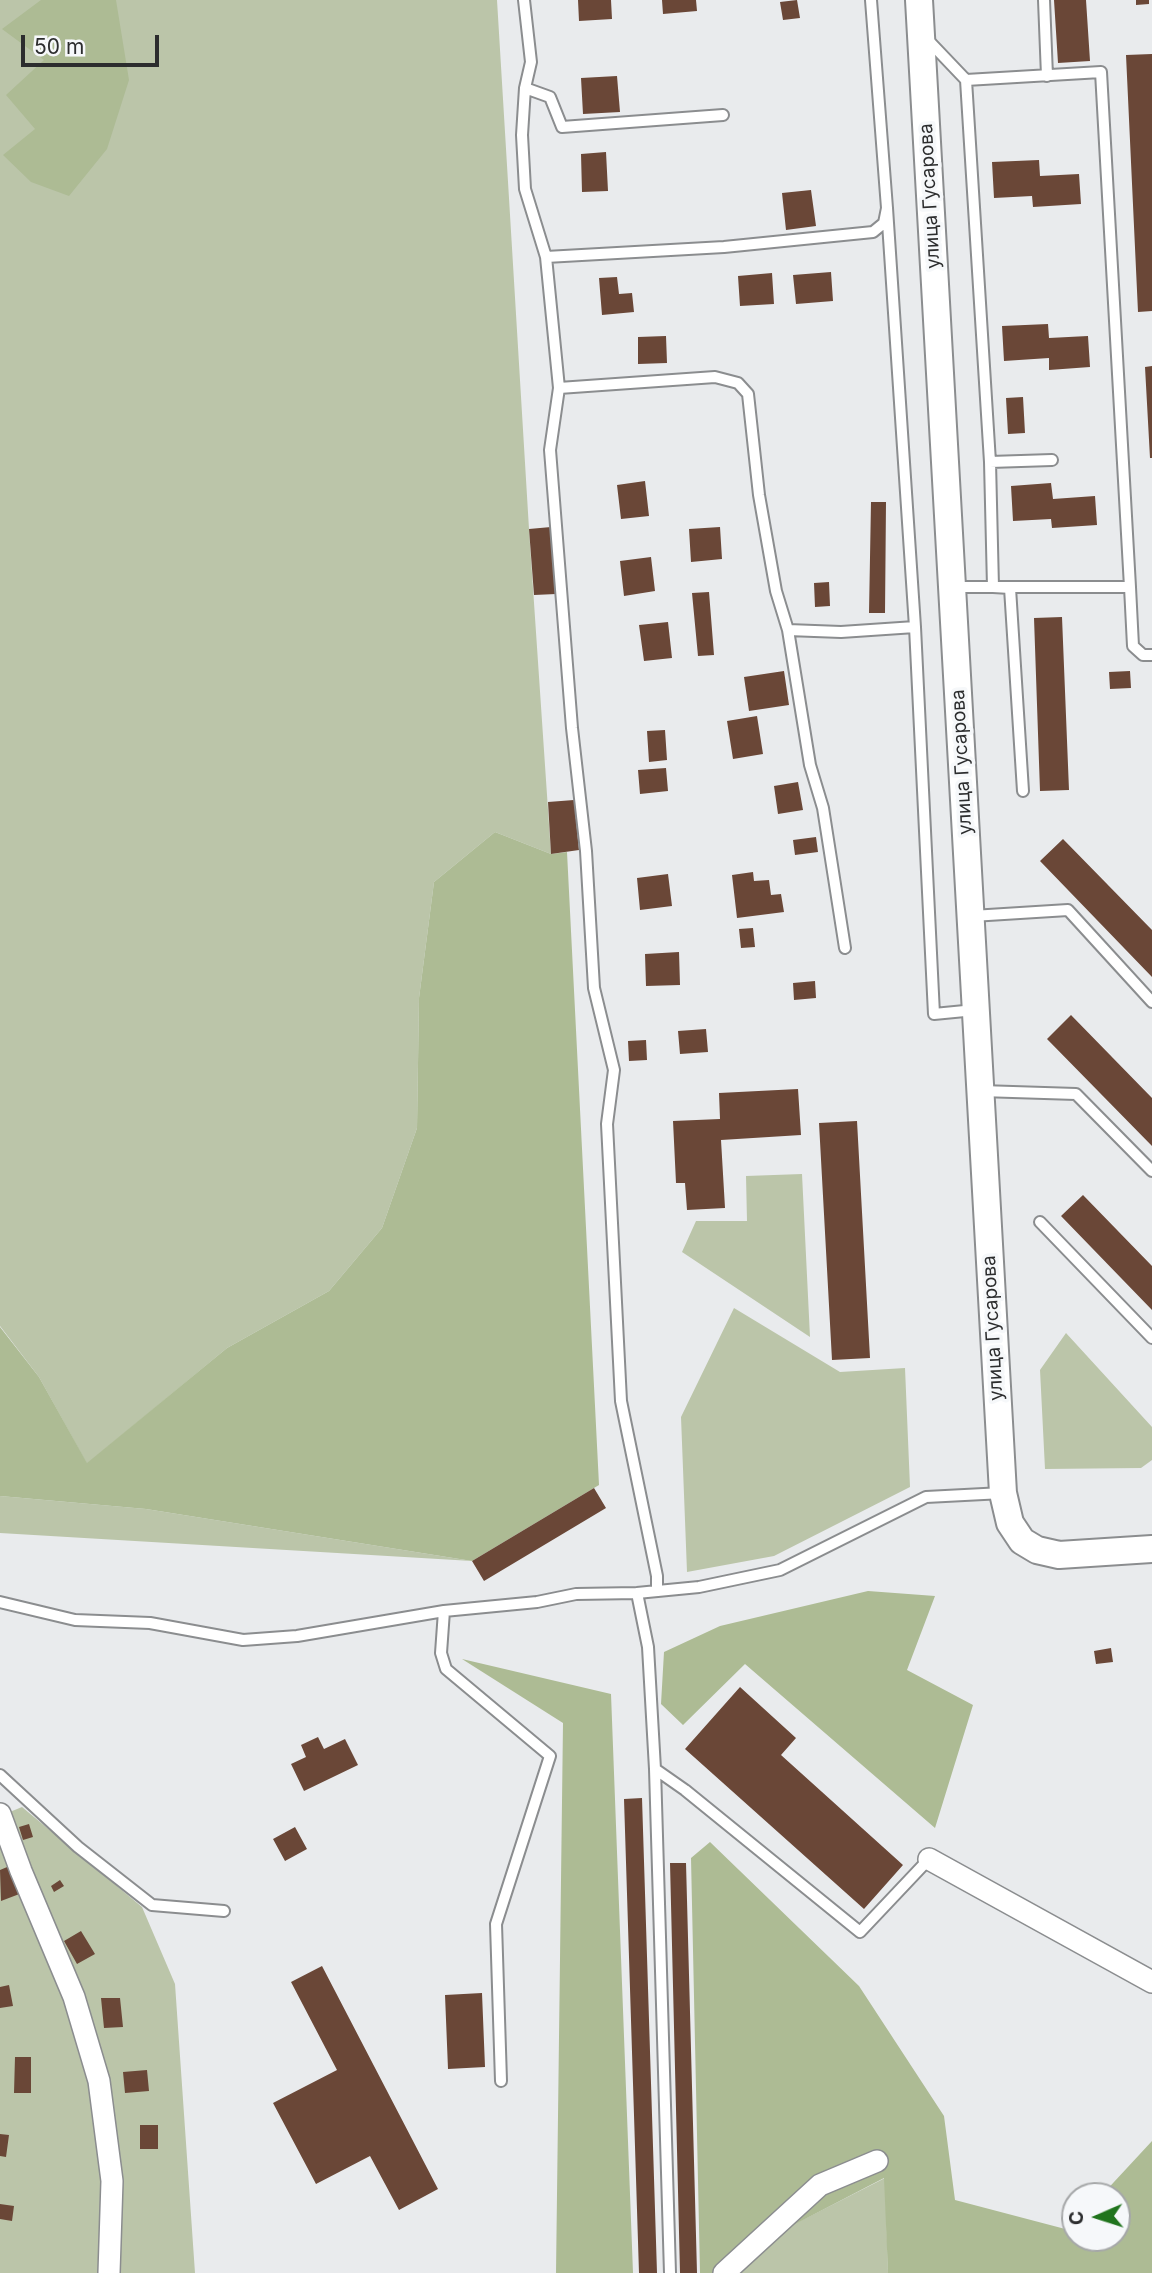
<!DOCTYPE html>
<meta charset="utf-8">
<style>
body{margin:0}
#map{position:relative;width:1152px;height:2273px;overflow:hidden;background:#e9ebed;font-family:Inter,sans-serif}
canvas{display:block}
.north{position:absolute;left:1061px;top:2182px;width:70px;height:70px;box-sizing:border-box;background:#f6f8fa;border:2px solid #a5a7a8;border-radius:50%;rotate:267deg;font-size:19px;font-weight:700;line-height:28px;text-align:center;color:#2c2d2e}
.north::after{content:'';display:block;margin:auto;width:24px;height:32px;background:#20741d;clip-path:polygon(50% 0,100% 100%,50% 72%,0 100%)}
.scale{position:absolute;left:21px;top:35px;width:138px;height:32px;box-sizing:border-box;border:4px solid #2c2d2e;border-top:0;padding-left:9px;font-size:21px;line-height:24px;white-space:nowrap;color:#2c2d2e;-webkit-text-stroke:5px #f6f8fa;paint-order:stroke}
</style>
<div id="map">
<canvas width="1152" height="2273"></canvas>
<div class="north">С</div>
<div class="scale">50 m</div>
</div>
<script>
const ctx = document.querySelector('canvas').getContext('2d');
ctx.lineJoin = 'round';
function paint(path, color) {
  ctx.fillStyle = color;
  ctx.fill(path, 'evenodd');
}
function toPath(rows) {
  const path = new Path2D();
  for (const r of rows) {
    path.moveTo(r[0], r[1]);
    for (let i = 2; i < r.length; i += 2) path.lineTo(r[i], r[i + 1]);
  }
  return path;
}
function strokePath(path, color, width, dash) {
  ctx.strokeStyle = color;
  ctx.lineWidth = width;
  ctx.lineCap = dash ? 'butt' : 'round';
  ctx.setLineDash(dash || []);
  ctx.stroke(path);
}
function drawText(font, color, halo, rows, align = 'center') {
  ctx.font = font + ' Inter,sans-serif';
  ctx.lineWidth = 7;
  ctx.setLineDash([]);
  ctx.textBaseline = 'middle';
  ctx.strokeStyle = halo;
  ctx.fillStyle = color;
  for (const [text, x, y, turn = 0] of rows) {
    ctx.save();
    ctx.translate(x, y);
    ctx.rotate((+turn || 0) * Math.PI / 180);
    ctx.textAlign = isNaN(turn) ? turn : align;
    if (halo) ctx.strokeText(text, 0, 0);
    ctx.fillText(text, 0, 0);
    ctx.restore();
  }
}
paint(toPath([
 [0,0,497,0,529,529,551,854,495,832,434,882,419,998,417,1128,382,1228,329,1291,227,1348,87,1464,39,1377,0,1326],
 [802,1174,810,1337,682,1252,696,1221,747,1221,746,1176],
 [734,1308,840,1372,905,1368,910,1487,774,1556,687,1572,681,1417],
 [1066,1333,1152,1427,1152,1460,1141,1468,1045,1469,1040,1370],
 [0,1496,146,1509,472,1561,0,1533],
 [22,1807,142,1907,175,1984,195,2273,0,2273,0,1816],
 [885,2178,888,2273,740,2273,779,2232]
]), '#bbc5a9');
paint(toPath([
 [41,0,116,0,129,80,107,149,69,196,31,182,3,155,35,129,6,95,44,60,2,29],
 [495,832,551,854,567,852,599,1485,472,1561,146,1509,0,1496,0,1327,39,1377,87,1463,227,1348,329,1291,382,1228,417,1128,419,998,434,882],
 [868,1591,935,1596,907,1670,973,1705,935,1828,745,1664,683,1725,661,1704,664,1652,720,1626],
 [462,1659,611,1694,633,2273,556,2273,563,1723],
 [710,1842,859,1986,944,2116,955,2200,1069,2230,1075,2225,1075,2238,1117,2238,1117,2196,1101,2196,1152,2141,1152,2273,888,2273,884,2178,780,2232,740,2273,700,2273,691,1858]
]), '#adbb94');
paint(toPath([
 [578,0,611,0,612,19,579,21],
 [662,0,696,0,697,11,663,14],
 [797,0,800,18,783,20,780,2],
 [1054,0,1086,0,1090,61,1058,63],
 [1136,0,1149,0,1149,4,1136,5],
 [1152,54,1152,311,1138,312,1126,55],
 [617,76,620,112,583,114,581,78],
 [606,152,608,191,582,192,581,154],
 [1039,160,1040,176,1079,174,1081,204,1033,207,1032,196,994,198,992,162],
 [811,190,816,226,786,230,782,193],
 [831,272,833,301,796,304,793,275],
 [772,273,774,304,740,306,738,276],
 [617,277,619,294,632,293,634,312,602,315,599,278],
 [1048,324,1049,338,1088,336,1090,367,1049,370,1049,358,1004,361,1002,326],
 [666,336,667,363,638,364,638,337],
 [1152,366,1152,458,1150,458,1145,367],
 [1023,397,1025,433,1008,434,1006,398],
 [645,481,649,516,621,519,617,485],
 [1051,483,1053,499,1095,496,1097,525,1052,528,1051,519,1013,521,1011,486],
 [871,502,886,502,885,613,869,613],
 [551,527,556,594,534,595,529,529],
 [720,527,722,559,691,562,689,529],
 [651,557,655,591,624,596,620,561],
 [829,582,830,606,815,607,814,583],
 [709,592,714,655,698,656,692,593],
 [1062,617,1069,790,1040,791,1034,618],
 [668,622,672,658,644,661,639,625],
 [784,671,789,705,749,711,744,677],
 [1130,671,1131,688,1110,689,1109,672],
 [757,716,763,754,733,759,727,721],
 [665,730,667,760,649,762,647,731],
 [666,768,668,791,640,794,638,770],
 [798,782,803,810,778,814,774,786],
 [574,800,579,850,551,854,548,802],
 [816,837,818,852,795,855,793,840],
 [1063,839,1152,930,1152,977,1040,861],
 [753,872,754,881,769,880,771,895,781,894,784,912,737,918,732,875],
 [668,874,672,906,640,910,637,878],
 [753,928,755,947,741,948,739,929],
 [679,952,680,985,646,986,645,954],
 [815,981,816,998,794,1000,793,983],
 [1071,1015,1152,1098,1152,1146,1047,1039],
 [706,1029,708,1052,680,1054,678,1031],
 [646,1040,647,1060,629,1061,628,1041],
 [798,1089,801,1135,721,1140,725,1208,687,1210,685,1183,676,1183,673,1121,720,1119,719,1093],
 [857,1121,870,1358,832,1360,819,1123],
 [1083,1195,1152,1266,1152,1310,1061,1216],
 [594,1488,606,1508,484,1581,472,1561],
 [1111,1648,1113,1662,1096,1664,1094,1651],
 [740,1687,796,1738,781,1755,903,1865,864,1909,685,1749],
 [318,1737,324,1749,345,1739,358,1765,304,1791,291,1764,306,1757,301,1745],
 [642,1798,657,2273,639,2273,624,1799],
 [29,1824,33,1837,23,1840,19,1827],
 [295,1827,307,1849,285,1861,273,1839],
 [670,1863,686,1863,697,2273,680,2273],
 [12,1865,22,1893,1,1901,0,1870],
 [60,1880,64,1886,54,1892,51,1886],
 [81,1931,95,1954,77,1964,64,1941],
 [322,1966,438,2189,399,2210,370,2156,316,2184,273,2103,337,2070,291,1982],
 [9,1985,13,2006,0,2008,0,1987],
 [482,1993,485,2067,448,2069,445,1995],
 [101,1998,120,1998,123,2027,104,2028],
 [15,2057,31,2057,31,2093,14,2093],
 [147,2070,149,2091,125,2093,123,2072],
 [140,2125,158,2125,158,2149,140,2149],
 [0,2134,9,2135,6,2157,0,2156],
 [0,2204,14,2206,12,2221,0,2219]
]), '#6a4737');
const service = toPath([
 [524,0,531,62,525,88,522,135,525,189,546,257,559,388,550,450,572,728,586,851,594,988,614,1070,607,1124,621,1401,657,1576,657,1591],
 [1044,0,1047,76],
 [925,37,966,80,1101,72,1130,587],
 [966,80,990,462,993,587,1010,588,1023,791],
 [525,88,550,97,562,127,723,115],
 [887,208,915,627,934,1014,975,1010],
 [546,257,724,247,873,232,884,223,887,208,871,0],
 [559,388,715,377,738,383,748,394,759,495,776,591,788,630,810,765,823,808,845,948],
 [990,462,1052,460],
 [952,587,1130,587,1133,646,1143,655,1152,655],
 [788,630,841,632,915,627],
 [972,916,1068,910,1152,1002],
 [981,1091,1076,1094,1152,1171],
 [1040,1222,1152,1338],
 [637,1593,648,1647,655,1769],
 [0,1602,75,1620,150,1623,243,1640,297,1636,444,1611,537,1602,576,1594,637,1593,699,1587,780,1570,926,1497,1003,1493],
 [444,1611,441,1653,446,1669,550,1756,496,1924,501,2081],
 [0,1775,78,1847,152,1905,224,1911],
 [670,2273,655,1769,685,1790,860,1932,929,1859]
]);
const minor = toPath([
 [0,1814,21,1871,74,1997,99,2081,112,2181,109,2273],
 [929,1859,1152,1982],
 [724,2273,820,2185,877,2161]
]);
const tertiary = toPath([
 [919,0,1003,1493,1010,1523,1022,1541,1037,1550,1059,1555,1152,1549]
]);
strokePath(service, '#8b8d8f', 14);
strokePath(minor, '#8b8d8f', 24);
strokePath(tertiary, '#8b8d8f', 30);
strokePath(service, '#fff', 10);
strokePath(minor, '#fff', 21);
strokePath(tertiary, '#fff', 26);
drawText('19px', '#2c2d2e', '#f6f8fa', [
 ["улица Гусарова",930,196,-93],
 ["улица Гусарова",962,762,-93],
 ["улица Гусарова",993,1328,-93]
]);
</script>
